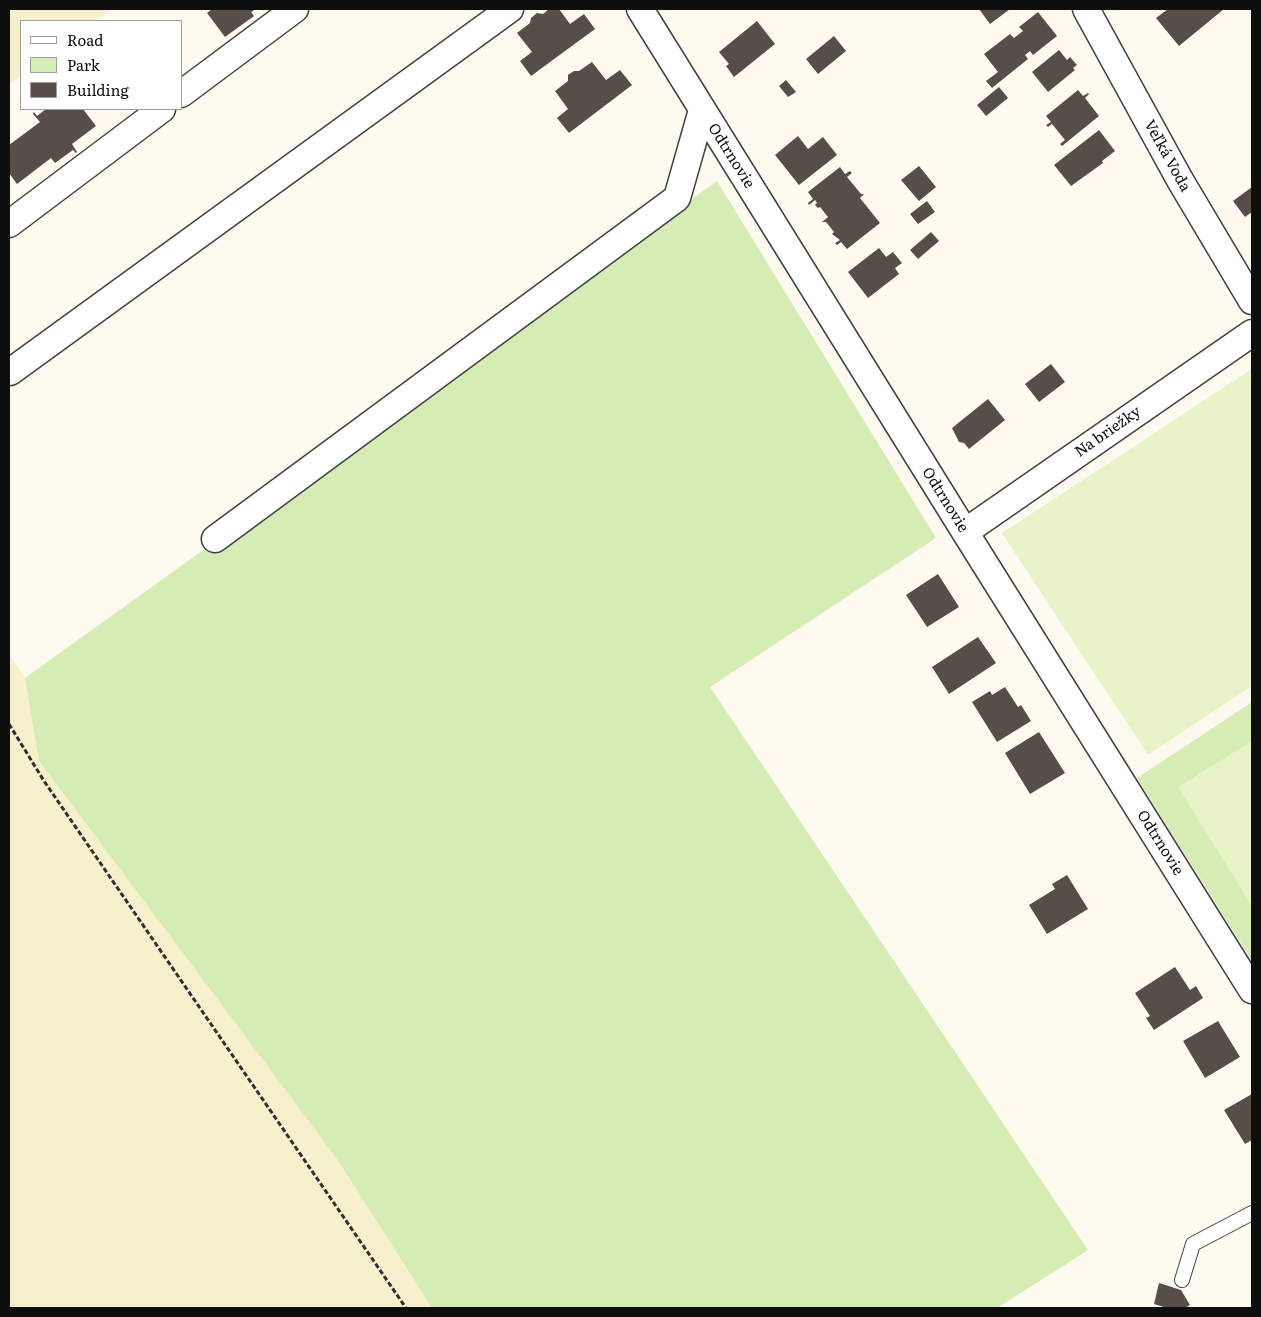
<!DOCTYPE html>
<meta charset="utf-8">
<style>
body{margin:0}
#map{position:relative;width:1261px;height:1317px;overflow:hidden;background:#fffaef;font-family:Literata,serif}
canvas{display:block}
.frame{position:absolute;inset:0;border:10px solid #0e0e0e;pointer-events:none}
.legend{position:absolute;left:20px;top:20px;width:162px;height:90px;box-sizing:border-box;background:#fff;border:1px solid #9f9f9f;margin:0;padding:6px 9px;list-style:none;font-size:15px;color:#0e0e0e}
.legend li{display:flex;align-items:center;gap:10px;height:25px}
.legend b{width:25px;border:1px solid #9f9f9f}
</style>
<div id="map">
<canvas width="1261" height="1317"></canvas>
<div class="frame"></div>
<ul class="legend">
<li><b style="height:6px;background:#fff"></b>Road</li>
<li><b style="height:14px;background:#d6ecb5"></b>Park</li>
<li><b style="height:14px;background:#574e49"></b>Building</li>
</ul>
</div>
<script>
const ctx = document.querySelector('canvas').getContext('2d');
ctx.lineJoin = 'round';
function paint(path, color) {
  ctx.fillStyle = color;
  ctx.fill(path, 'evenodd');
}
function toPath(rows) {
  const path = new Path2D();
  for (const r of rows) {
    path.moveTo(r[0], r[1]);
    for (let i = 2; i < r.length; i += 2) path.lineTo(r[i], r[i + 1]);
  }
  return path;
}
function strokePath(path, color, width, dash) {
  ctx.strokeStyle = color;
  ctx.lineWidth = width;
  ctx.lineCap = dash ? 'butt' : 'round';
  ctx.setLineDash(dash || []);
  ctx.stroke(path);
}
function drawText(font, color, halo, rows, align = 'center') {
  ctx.font = font + ' Literata,serif';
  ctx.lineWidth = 5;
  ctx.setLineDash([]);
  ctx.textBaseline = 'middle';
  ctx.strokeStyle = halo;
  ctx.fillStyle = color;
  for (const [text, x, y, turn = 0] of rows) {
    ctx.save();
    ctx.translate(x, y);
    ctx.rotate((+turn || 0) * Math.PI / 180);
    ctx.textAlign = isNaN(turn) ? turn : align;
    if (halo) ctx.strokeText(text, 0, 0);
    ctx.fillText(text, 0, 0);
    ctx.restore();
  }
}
paint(toPath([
 [9,9,112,9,96,21,21,21,21,76,9,85],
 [9,654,25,678,39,761,337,1159,432,1308,9,1308]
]), '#f7f0cd');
paint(toPath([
 [717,181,936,538,710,687,1088,1250,997,1308,432,1308,337,1159,39,761,25,678],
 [1252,702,1252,961,1137,778]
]), '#d6ecb5');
paint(toPath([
 [1252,369,1252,686,1148,755,1002,533],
 [1252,741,1252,906,1178,787]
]), '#e8f3c8');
paint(toPath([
 [212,9,256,9,251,12,254,16,225,37,207,13],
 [549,9,559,9,570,24,584,14,595,29,531,76,520,61,532,52,517,33,530,23,531,18,537,13,543,14],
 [979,9,1010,9,990,24],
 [1168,9,1224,9,1179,46,1156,18],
 [1038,12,1057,36,1033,55,1030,51,1025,55,1028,59,992,88,986,81,998,72,984,54,1010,34,1014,38,1023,31,1019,27],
 [757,21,775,44,734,77,726,66,729,64,719,52],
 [834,36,846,51,818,74,806,59],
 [1059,50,1067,60,1070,57,1077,65,1073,68,1075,70,1048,92,1032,72],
 [592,62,606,80,620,70,632,85,569,133,557,118,568,109,555,91,568,81,568,75,574,71,579,71],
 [786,80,796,92,788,97,779,86],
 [999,87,1008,98,986,116,977,105],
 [1078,90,1083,96,1088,93,1089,94,1085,98,1099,116,1062,146,1060,144,1065,140,1052,124,1048,127,1046,125,1051,122,1046,116],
 [46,109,83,109,96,126,72,144,77,152,76,153,73,150,55,163,51,158,17,184,9,173,9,145,40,122,33,114,34,112,37,116],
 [1099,130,1115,151,1102,161,1103,163,1071,186,1054,165],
 [798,136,808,149,823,137,837,155,799,185,775,155],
 [919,166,936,187,919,201,901,180],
 [840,167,845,174,850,171,852,173,847,177,861,194,864,194,860,198,880,223,847,249,841,242,837,245,835,243,840,240,832,234,834,232,826,222,822,222,828,217,820,207,818,208,815,205,817,203,815,200,809,205,808,203,813,199,808,192],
 [1252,187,1252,212,1245,217,1233,201],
 [927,201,935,212,918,224,910,214],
 [931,232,939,241,918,259,910,250],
 [879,248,886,257,893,252,902,263,895,268,899,274,868,298,848,272],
 [1051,364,1065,382,1039,402,1025,384],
 [988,399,1005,420,969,449,964,443,959,442,952,428],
 [938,574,959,607,927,627,906,595],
 [978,637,996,663,949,694,932,667],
 [1005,687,1018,707,1021,705,1031,721,997,742,972,702,990,691,992,695],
 [1039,732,1065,773,1030,794,1005,753],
 [1067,875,1088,909,1047,934,1029,905,1055,889,1052,884],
 [1175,967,1190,990,1196,986,1203,998,1154,1030,1146,1018,1150,1016,1135,993],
 [1218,1021,1240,1057,1205,1078,1183,1041],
 [1252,1094,1252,1140,1245,1144,1224,1110],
 [1159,1283,1181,1290,1190,1305,1185,1308,1167,1308,1154,1304]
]), '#574e49');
const service = toPath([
 [1182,1280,1193,1244,1252,1213]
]);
const minor = toPath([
 [640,9,965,532,1252,990],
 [1086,9,1180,180,1252,301],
 [181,94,295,9],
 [9,224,162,109],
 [10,372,510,9],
 [965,532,1252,333],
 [215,539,677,198,702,110]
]);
strokePath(service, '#414141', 16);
strokePath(minor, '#414141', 29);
strokePath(toPath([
 [9,724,44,781,406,1308]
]), '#303030', 3, [5, 2.5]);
strokePath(service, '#fff', 14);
strokePath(minor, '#fff', 26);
drawText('15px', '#0e0e0e', '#fff', [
 ["Odtrnovie",731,156,58],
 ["Veľká Voda",1167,156,61],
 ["Na briežky",1108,432,-35],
 ["Odtrnovie",945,500,58],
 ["Odtrnovie",1160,843,58]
]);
</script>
